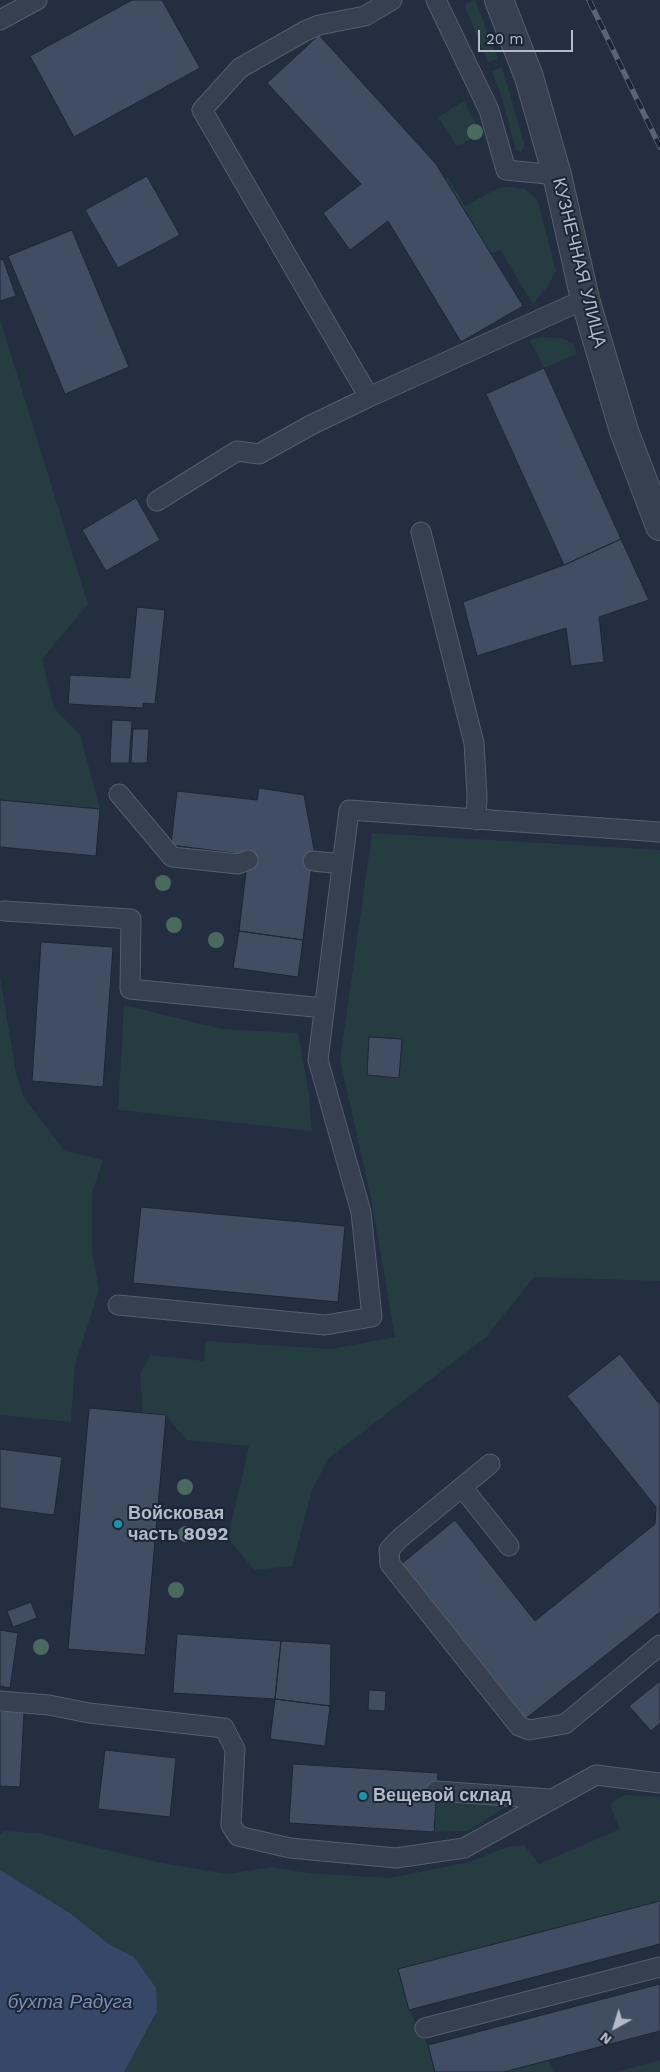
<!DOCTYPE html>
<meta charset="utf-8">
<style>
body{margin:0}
#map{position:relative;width:660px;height:2072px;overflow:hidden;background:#232e40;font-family:"Work Sans",sans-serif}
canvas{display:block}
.north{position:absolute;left:590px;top:2002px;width:50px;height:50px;-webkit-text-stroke:4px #1c2535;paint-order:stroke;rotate:219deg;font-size:14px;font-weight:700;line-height:20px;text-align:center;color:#b3bbca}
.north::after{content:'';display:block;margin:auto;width:18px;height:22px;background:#b3bbca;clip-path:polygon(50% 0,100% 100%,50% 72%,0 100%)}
.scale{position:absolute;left:478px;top:30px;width:95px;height:22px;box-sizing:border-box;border:2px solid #b3bbca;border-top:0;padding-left:6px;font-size:15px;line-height:18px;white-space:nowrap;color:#b3bbca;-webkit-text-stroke:4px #1c2535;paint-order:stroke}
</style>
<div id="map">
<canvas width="660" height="2072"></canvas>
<div class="north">N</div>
<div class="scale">20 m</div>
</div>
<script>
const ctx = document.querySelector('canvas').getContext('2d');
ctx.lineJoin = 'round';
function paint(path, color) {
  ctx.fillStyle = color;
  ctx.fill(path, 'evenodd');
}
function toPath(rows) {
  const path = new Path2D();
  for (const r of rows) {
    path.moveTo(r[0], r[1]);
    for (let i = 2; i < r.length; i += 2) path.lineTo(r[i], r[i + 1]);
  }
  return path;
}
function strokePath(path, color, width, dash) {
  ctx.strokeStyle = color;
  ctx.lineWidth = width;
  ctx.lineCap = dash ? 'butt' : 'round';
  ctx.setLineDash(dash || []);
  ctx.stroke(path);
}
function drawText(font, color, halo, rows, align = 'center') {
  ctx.font = font + ' "Work Sans",sans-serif';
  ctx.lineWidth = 4;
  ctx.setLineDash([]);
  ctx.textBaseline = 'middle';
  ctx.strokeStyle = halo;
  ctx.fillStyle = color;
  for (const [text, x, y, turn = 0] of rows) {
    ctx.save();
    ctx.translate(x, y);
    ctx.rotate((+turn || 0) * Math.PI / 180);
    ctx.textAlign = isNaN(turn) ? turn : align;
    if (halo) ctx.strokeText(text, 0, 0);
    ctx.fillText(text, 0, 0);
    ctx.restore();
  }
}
paint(toPath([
 [475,0,498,59,488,62,465,7,467,3],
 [502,67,525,147,521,152,516,150,501,95,492,71],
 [464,101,481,133,457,147,438,117],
 [448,178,465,206,498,188,512,187,524,189,537,199,556,271,547,287,533,304,500,250,491,254,445,179],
 [0,319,88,604,42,659,54,708,80,734,100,809,0,800],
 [542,337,561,338,573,343,577,354,544,368,530,340],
 [372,833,660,850,660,1281,534,1277,486,1337,329,1458,312,1490,292,1566,254,1570,228,1538,249,1446,186,1440,166,1415,143,1413,140,1375,150,1355,204,1361,206,1341,331,1349,395,1337,371,1198,340,1060],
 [0,977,16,1073,24,1098,65,1151,103,1160,92,1193,92,1252,99,1290,75,1364,71,1422,0,1415],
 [124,1005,222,1029,298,1033,309,1095,312,1131,118,1110],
 [625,1795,660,1797,660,1901,399,1969,409,2010,428,2045,435,2072,124,2072,157,2011,134,1957,110,1945,70,1913,0,1870,0,1835,4,1831,38,1833,157,1862,226,1874,272,1867,308,1873,390,1878,469,1862,507,1847,524,1845,539,1864,620,1829,610,1806,614,1801],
 [436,1800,507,1806,468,1831,434,1832],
 [548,2060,555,2072,504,2072],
 [660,2060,660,2072,616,2072]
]), '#253c41');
paint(toPath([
 [0,1870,70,1913,110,1945,134,1957,156,1988,157,2011,124,2072,0,2072]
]), '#354868');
const building = toPath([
 [132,0,162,0,200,68,74,137,30,56,132,0],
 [319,35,436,164,523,306,461,342,388,221,350,250,323,213,361,184,267,83,319,35],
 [147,176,180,235,118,268,85,210,147,176],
 [72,230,129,367,65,394,8,256,72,230],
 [3,259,16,296,0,301,0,260,3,259],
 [544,368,621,539,564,565,486,394,544,368],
 [136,498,160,540,106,571,82,530,136,498],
 [621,539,649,600,599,617,604,662,571,666,566,628,477,656,463,602,564,565,621,539],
 [137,607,165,610,155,704,143,703,143,708,68,704,70,675,130,678,137,607],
 [112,720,132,721,129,763,110,763,112,720],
 [133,729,149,729,147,763,131,763,133,729],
 [259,788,304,795,314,849,303,940,239,931,248,855,171,845,177,791,257,800,259,788],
 [0,800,100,809,96,856,0,847,0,800],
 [239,931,303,940,298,977,233,968,239,931],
 [41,942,113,947,103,1087,32,1081,41,942],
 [369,1037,402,1039,399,1078,367,1075,369,1037],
 [141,1207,345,1226,338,1302,133,1283,141,1207],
 [620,1354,660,1405,660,1612,524,1720,400,1565,455,1520,535,1621,655,1524,656,1507,567,1396,620,1354],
 [89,1408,166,1415,145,1655,68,1649,89,1408],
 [0,1449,62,1457,54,1515,0,1508,0,1449],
 [31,1602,37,1618,13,1627,7,1611,31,1602],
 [0,1630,18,1633,10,1688,0,1686,0,1630],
 [177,1634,281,1641,275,1699,173,1693,177,1634],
 [281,1641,331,1644,330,1706,275,1699,281,1641],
 [660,1681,660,1723,651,1731,629,1706,660,1681],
 [369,1690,386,1691,385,1711,368,1710,369,1690],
 [275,1699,330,1706,325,1746,270,1739,275,1699],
 [0,1711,24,1712,20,1787,0,1786,0,1711],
 [105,1750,176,1758,170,1817,98,1809,105,1750],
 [293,1764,438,1773,434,1832,289,1823,293,1764],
 [660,1901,660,1944,409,2010,398,1969,660,1901],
 [660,1984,660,2031,504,2072,435,2072,428,2045,660,1984]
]);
paint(building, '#414d62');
strokePath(building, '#1e2737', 1);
const service = toPath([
 [392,0,365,16,319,25,305,31,240,68,202,110,369,397,585,299],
 [436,0,489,110,506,170,557,175],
 [0,20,37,0],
 [157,501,237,451,259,454,311,425,369,397],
 [421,532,474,743,477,796,476,820],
 [119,794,172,857,238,864,248,860],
 [313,861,342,864],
 [4,911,131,919,130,989,324,1008],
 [118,1305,325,1325,372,1317,361,1212,318,1060,349,810,660,832],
 [490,1464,399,1539,389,1550,390,1564,519,1726,529,1730,565,1724,660,1645],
 [462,1487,509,1546],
 [0,1701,49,1705,89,1713,224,1728,235,1749,231,1825,238,1836,290,1848,396,1858,464,1848,596,1775,660,1783],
 [436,1791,551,1799],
 [425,2028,660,1967]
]);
const minor = toPath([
 [499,0,529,77,557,175,585,299,624,431,660,526]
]);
strokePath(service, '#555e6d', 21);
strokePath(minor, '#555e6d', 30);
strokePath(service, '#374050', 19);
strokePath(minor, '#374050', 28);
const rail = toPath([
 [589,0,660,147]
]);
strokePath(rail, '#596477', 5.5);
strokePath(rail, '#1c2535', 4, [11]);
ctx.fillStyle = '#496b5e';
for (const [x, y] of [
 [475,132],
 [163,883],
 [174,925],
 [216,940],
 [185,1487],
 [186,1534],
 [176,1590],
 [41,1647]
]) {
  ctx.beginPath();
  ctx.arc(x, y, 8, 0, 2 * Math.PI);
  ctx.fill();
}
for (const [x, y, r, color] of [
 [118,1524,5,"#0f9aa8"],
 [363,1796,5,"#0f9aa8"]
]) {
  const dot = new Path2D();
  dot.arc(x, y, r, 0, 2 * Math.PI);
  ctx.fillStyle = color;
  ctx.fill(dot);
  strokePath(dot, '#1c2535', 2);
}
drawText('18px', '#b3bbca', '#1c2535', [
 ["КУЗНЕЧНАЯ УЛИЦА",579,263,76]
]);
drawText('bold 18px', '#b3bbca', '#1c2535', [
 ["Войсковая",128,1514],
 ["часть 8092",128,1535],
 ["Вещевой склад",373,1796]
], 'left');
drawText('italic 19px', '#798fb4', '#1c2535', [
 ["бухта Радуга",70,2002]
]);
</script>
